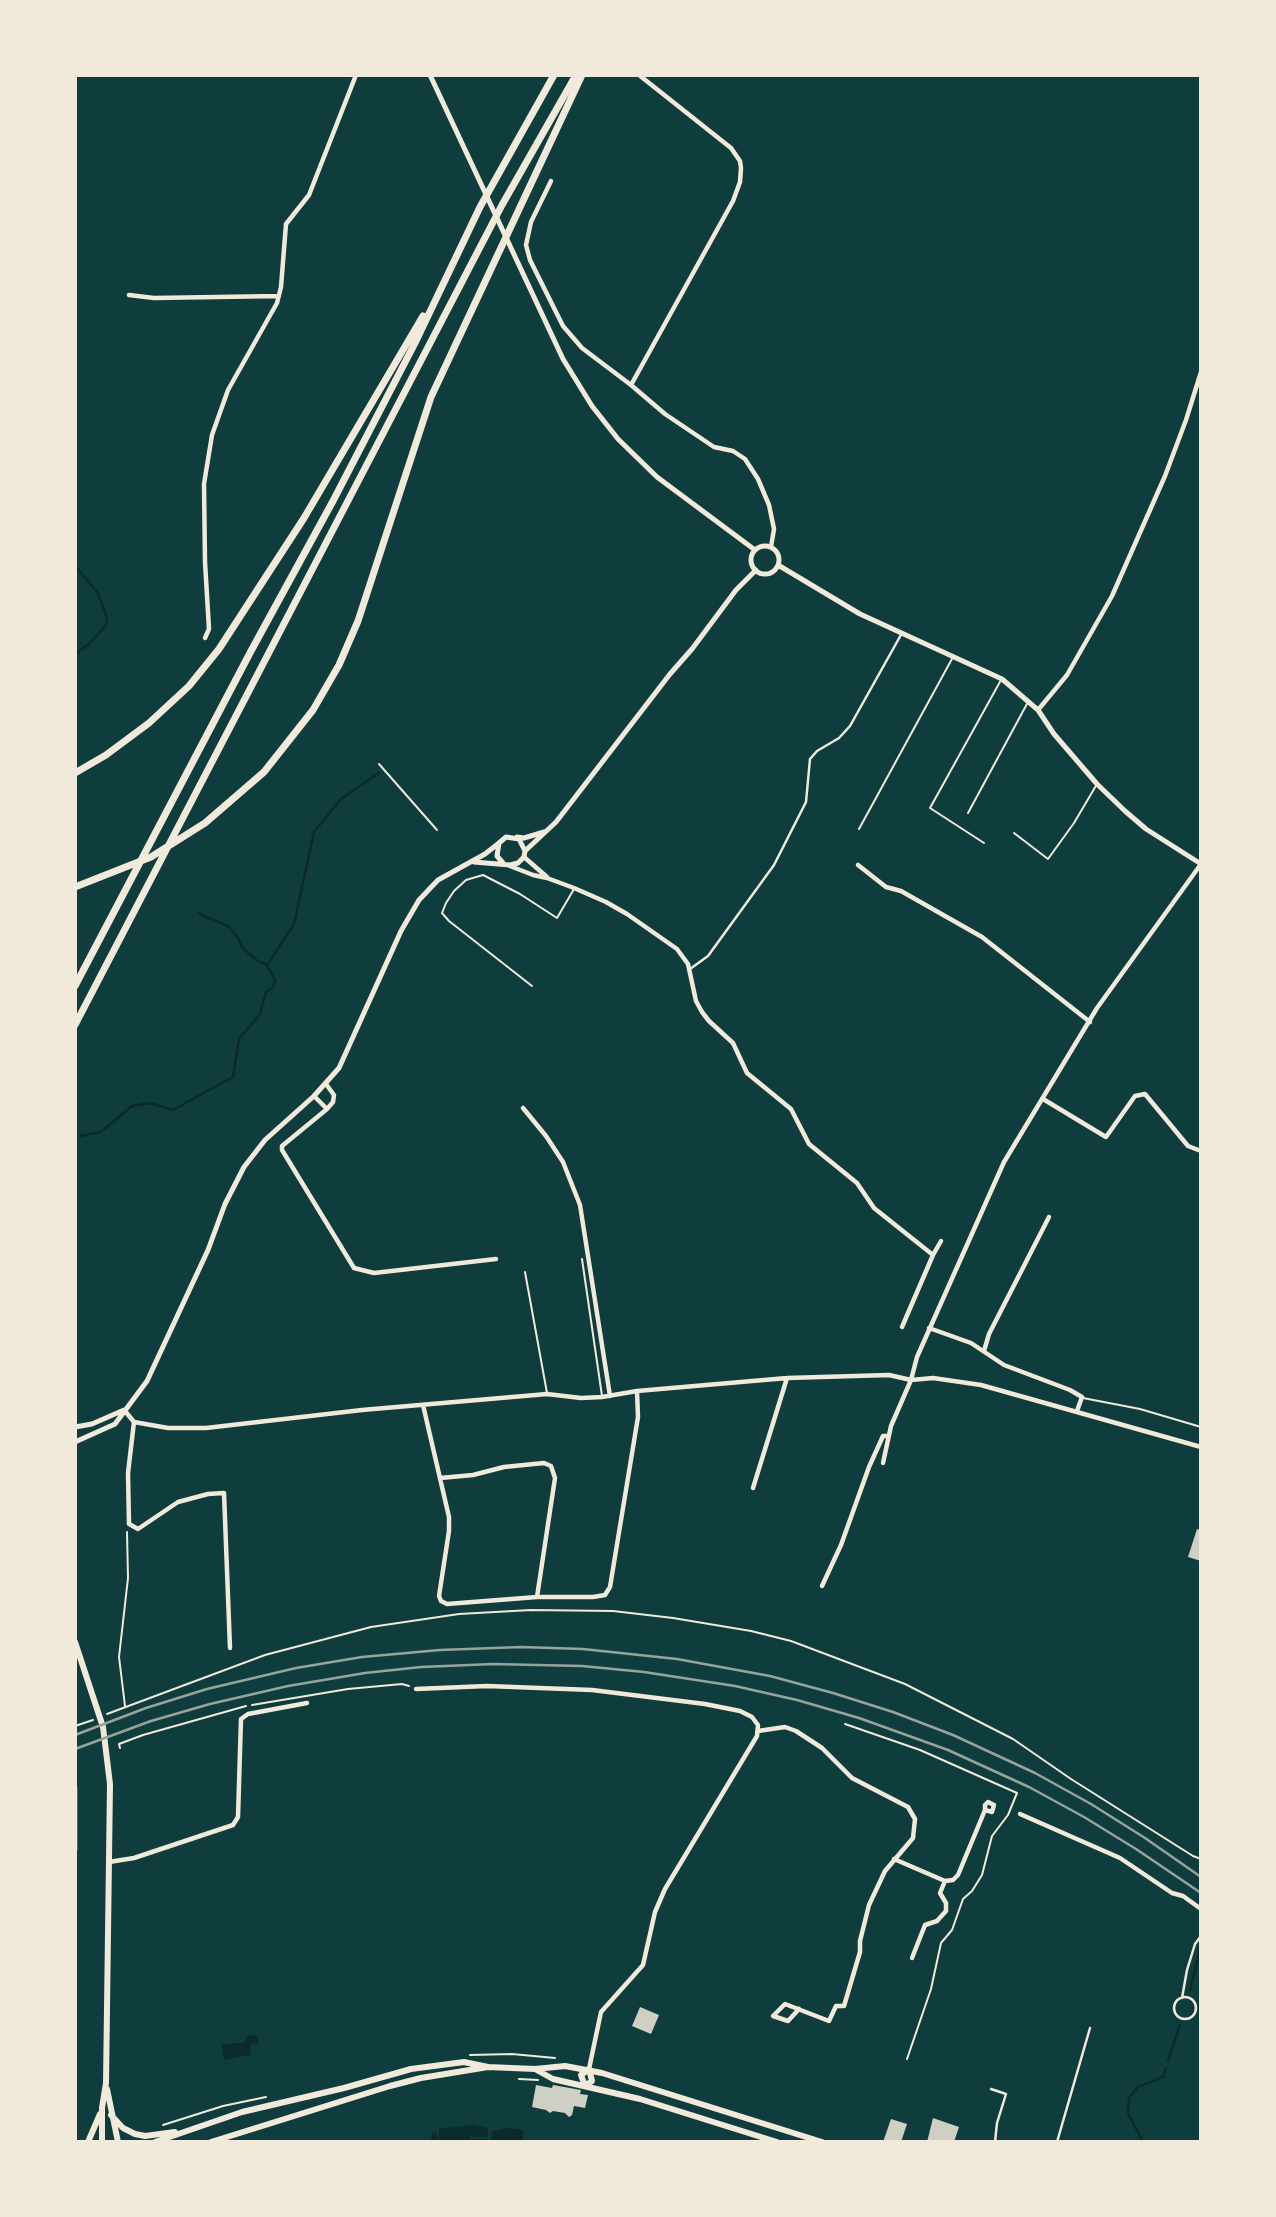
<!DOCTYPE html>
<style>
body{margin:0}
#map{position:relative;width:1276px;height:2217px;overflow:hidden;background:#0f3d3e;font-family:"Times New Roman",serif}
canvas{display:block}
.frame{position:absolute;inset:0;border:77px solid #f1e9da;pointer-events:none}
</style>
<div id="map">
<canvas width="1276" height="2217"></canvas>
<div class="frame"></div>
</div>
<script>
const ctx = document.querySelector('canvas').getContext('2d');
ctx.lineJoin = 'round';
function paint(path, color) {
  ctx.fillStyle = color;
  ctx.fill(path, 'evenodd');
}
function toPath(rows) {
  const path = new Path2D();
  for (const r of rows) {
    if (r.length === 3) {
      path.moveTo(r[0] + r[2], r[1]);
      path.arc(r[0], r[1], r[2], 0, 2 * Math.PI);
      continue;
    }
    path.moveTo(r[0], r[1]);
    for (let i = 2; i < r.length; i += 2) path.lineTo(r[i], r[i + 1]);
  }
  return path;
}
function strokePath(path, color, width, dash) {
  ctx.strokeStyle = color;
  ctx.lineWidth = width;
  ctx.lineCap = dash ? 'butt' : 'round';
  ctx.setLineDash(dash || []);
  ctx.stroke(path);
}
paint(toPath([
 [252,2035,258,2037,259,2042,255,2045,251,2043,250,2055,224,2060,221,2044,243,2043,248,2036],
 [473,2125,488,2128,488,2137,472,2137,470,2134,470,2139,488,2139,488,2142,425,2142,431,2140,432,2133,436,2132,439,2141,439,2129],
 [508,2128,523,2130,523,2142,491,2141,492,2131]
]), '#0a2a2b');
strokePath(toPath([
 [75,566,98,593,107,618,106,625,89,644,75,654],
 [267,965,294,924,314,832,341,799,379,773],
 [80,1136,101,1132,132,1106,150,1103,173,1110,233,1077,239,1039,260,1014,266,992,273,987,275,980,267,965,256,960,242,947,237,936,229,927,198,913],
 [1190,1991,1201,1945],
 [1168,2061,1180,2025],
 [1143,2142,1128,2113,1129,2098,1138,2087,1163,2077,1166,2068]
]), '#0a2a2b', 2.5);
paint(toPath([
 [1197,1529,1201,1530,1201,1561,1188,1557],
 [640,2007,659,2015,651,2034,632,2026],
 [536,2085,552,2088,553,2085,581,2090,580,2094,588,2095,585,2108,574,2106,572,2115,569,2117,565,2113,553,2111,550,2113,546,2110,532,2107],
 [933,2118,959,2127,954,2142,927,2142],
 [891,2119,907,2124,901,2142,883,2142]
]), '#cfcfc3');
strokePath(toPath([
 [379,764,437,830],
 [252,1705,348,1689,402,1684,409,1686],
 [125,1706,119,1657,128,1578,127,1532],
 [107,1714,265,1655,371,1627,459,1614,531,1610,613,1611,673,1618,751,1631,791,1641,905,1684,1013,1739,1071,1779,1193,1856,1201,1859],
 [845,1724,920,1750,1017,1793,1008,1815,992,1836,982,1875,972,1891,963,1899,952,1930,941,1943,931,1989,907,2059],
 [75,1726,93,1720],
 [120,1748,119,1744,143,1735,246,1706],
 [470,2055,512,2054,555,2058],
 [519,2079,538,2080],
 [163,2125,223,2106,266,2097]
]), '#f1e9da', 2);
strokePath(toPath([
 [968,813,1028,702],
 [859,829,953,657],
 [1014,833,1048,859,1074,823,1097,784],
 [984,843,930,808,1001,680],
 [532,986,449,921,442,913,446,903,454,891,466,880,483,875,520,894,557,918,574,889],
 [582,1259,602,1396],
 [525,1272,547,1393],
 [1083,1398,1140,1409,1201,1427]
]), '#f1e9da', 2);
strokePath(toPath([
 [690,969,708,956,774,865,806,802,810,759,817,751,839,738,850,726,902,633],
 [1185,2008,11],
 [1182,1998,1187,1970,1195,1944,1201,1936],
 [991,2089,1006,2094,997,2123,995,2142],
 [1057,2142,1090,2028]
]), '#f1e9da', 2.5);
strokePath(toPath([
 [639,75,731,148,740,161,741,168,740,182,733,201,631,385,665,414,714,447,733,451,745,459,758,479,769,505,774,529,771,547],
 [551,181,531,222,526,245,530,260,563,326,582,348,631,385],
 [129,295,154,298,279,296],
 [205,638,209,629,205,562,204,484,212,435,228,390,277,303,281,287,286,224,309,195,356,75],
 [1038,710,1067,675,1112,596,1165,476,1186,420,1201,372],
 [524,857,547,877],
 [858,865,886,887,901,891,982,937,1090,1022],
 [510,866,533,875,547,878,574,888,606,902,627,914,677,949,688,964,696,1001,702,1012,709,1021,733,1043,747,1073,791,1109,809,1144,857,1183,874,1208,933,1255,902,1327],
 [314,1096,327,1109,333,1102,334,1095,326,1084],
 [1043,1099,1106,1137,1135,1096,1145,1094,1188,1146,1201,1151],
 [523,1108,546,1136,563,1162,580,1205,610,1396],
 [327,1109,282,1146,282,1150,354,1268,374,1273,496,1259],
 [933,1255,941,1241],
 [929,1328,971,1343,1004,1365,1070,1390,1082,1397,1077,1411],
 [984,1351,989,1334,1049,1217],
 [423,1405,449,1517,449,1531,439,1596,441,1601,447,1604,537,1597,593,1597,605,1595,610,1587,638,1417,637,1391],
 [125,1411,134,1422,168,1428,206,1428,362,1410,547,1394,581,1398,602,1397,637,1391,787,1378,889,1375,911,1380,933,1378,981,1385,1201,1447],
 [134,1422,128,1473,129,1524,138,1529,178,1502,208,1494,224,1493,230,1648],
 [883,1463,891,1426,911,1380,917,1357,1004,1162,1097,1008,1201,864],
 [440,1478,473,1475,504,1467,544,1463,551,1466,555,1478,537,1597],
 [753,1488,787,1378],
 [822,1586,841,1545,869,1467,883,1436,888,1436],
 [416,1689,487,1686,592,1690,705,1704,740,1711,752,1717,758,1725,757,1736,665,1889,655,1912,643,1965,601,2012,589,2069],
 [758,1731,785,1727,796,1731,822,1748,852,1778,908,1807,915,1819,913,1838,885,1871,869,1905,860,1941,860,1952,844,2006,836,2006,829,2021,785,2004,773,2016,788,2021,799,2009],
 [75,1787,75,1850],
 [1020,1814,1120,1858,1172,1893,1183,1896,1201,1909],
 [894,1859,945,1881,953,1880,958,1875,985,1810,985,1805,988,1802,994,1805,992,1812,985,1810],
 [109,1862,134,1858,233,1825,238,1817,241,1719,248,1714,307,1703],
 [912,1958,925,1925,937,1921,946,1911,946,1903,940,1893,945,1881]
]), '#f1e9da', 4.5);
strokePath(toPath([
 [430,75,563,359,592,406,618,439,657,477,755,550],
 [765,560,14],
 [778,565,860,614,1002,679,1038,710,1054,734,1097,784,1125,811,1146,829,1201,864],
 [517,837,524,838,544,832],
 [525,851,556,822,670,674,692,649,736,590,756,570],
 [474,862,510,865,518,863,524,857,525,851,519,839,506,837,499,843,497,856,503,863],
 [75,1427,92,1424,124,1410],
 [75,1442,115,1424,147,1381,208,1250,225,1204,244,1167,265,1140,314,1096,339,1068,401,931,419,900,438,880,485,854,499,843]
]), '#f1e9da', 5);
strokePath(toPath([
 [75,1642,103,1727,110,1784,106,2083,102,2108,102,2142],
 [535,2069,553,2079,640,2099,777,2142],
 [589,2069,592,2081,585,2086,581,2075,589,2069],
 [107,2089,118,2142],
 [111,2115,123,2128,135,2134,145,2136,175,2132],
 [88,2142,100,2114],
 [155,2142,242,2112,344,2088,411,2069,464,2062,488,2067],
 [211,2142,390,2086,421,2078,488,2067,535,2069,565,2066,602,2073,822,2142]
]), '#f1e9da', 6);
strokePath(toPath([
 [75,773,106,755,149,723,189,686,219,649,304,518,423,316],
 [75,887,151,857,205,823,264,772,313,710,339,665,358,621,431,397,582,75],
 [75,986,251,651,333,501,415,343,480,207,554,75],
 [75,1025,502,205,576,75]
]), '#f1e9da', 7);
strokePath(toPath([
 [75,1735,146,1708,207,1689,296,1668,362,1657,440,1650,521,1647,583,1649,677,1659,770,1676,833,1693,893,1712,953,1735,1035,1773,1091,1804,1145,1838,1201,1877],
 [75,1749,151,1721,210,1704,288,1686,365,1673,421,1667,493,1664,582,1666,644,1672,735,1686,797,1700,859,1718,948,1750,1029,1787,1084,1817,1136,1849,1201,1893]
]), '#97a49c', 2.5);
</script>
